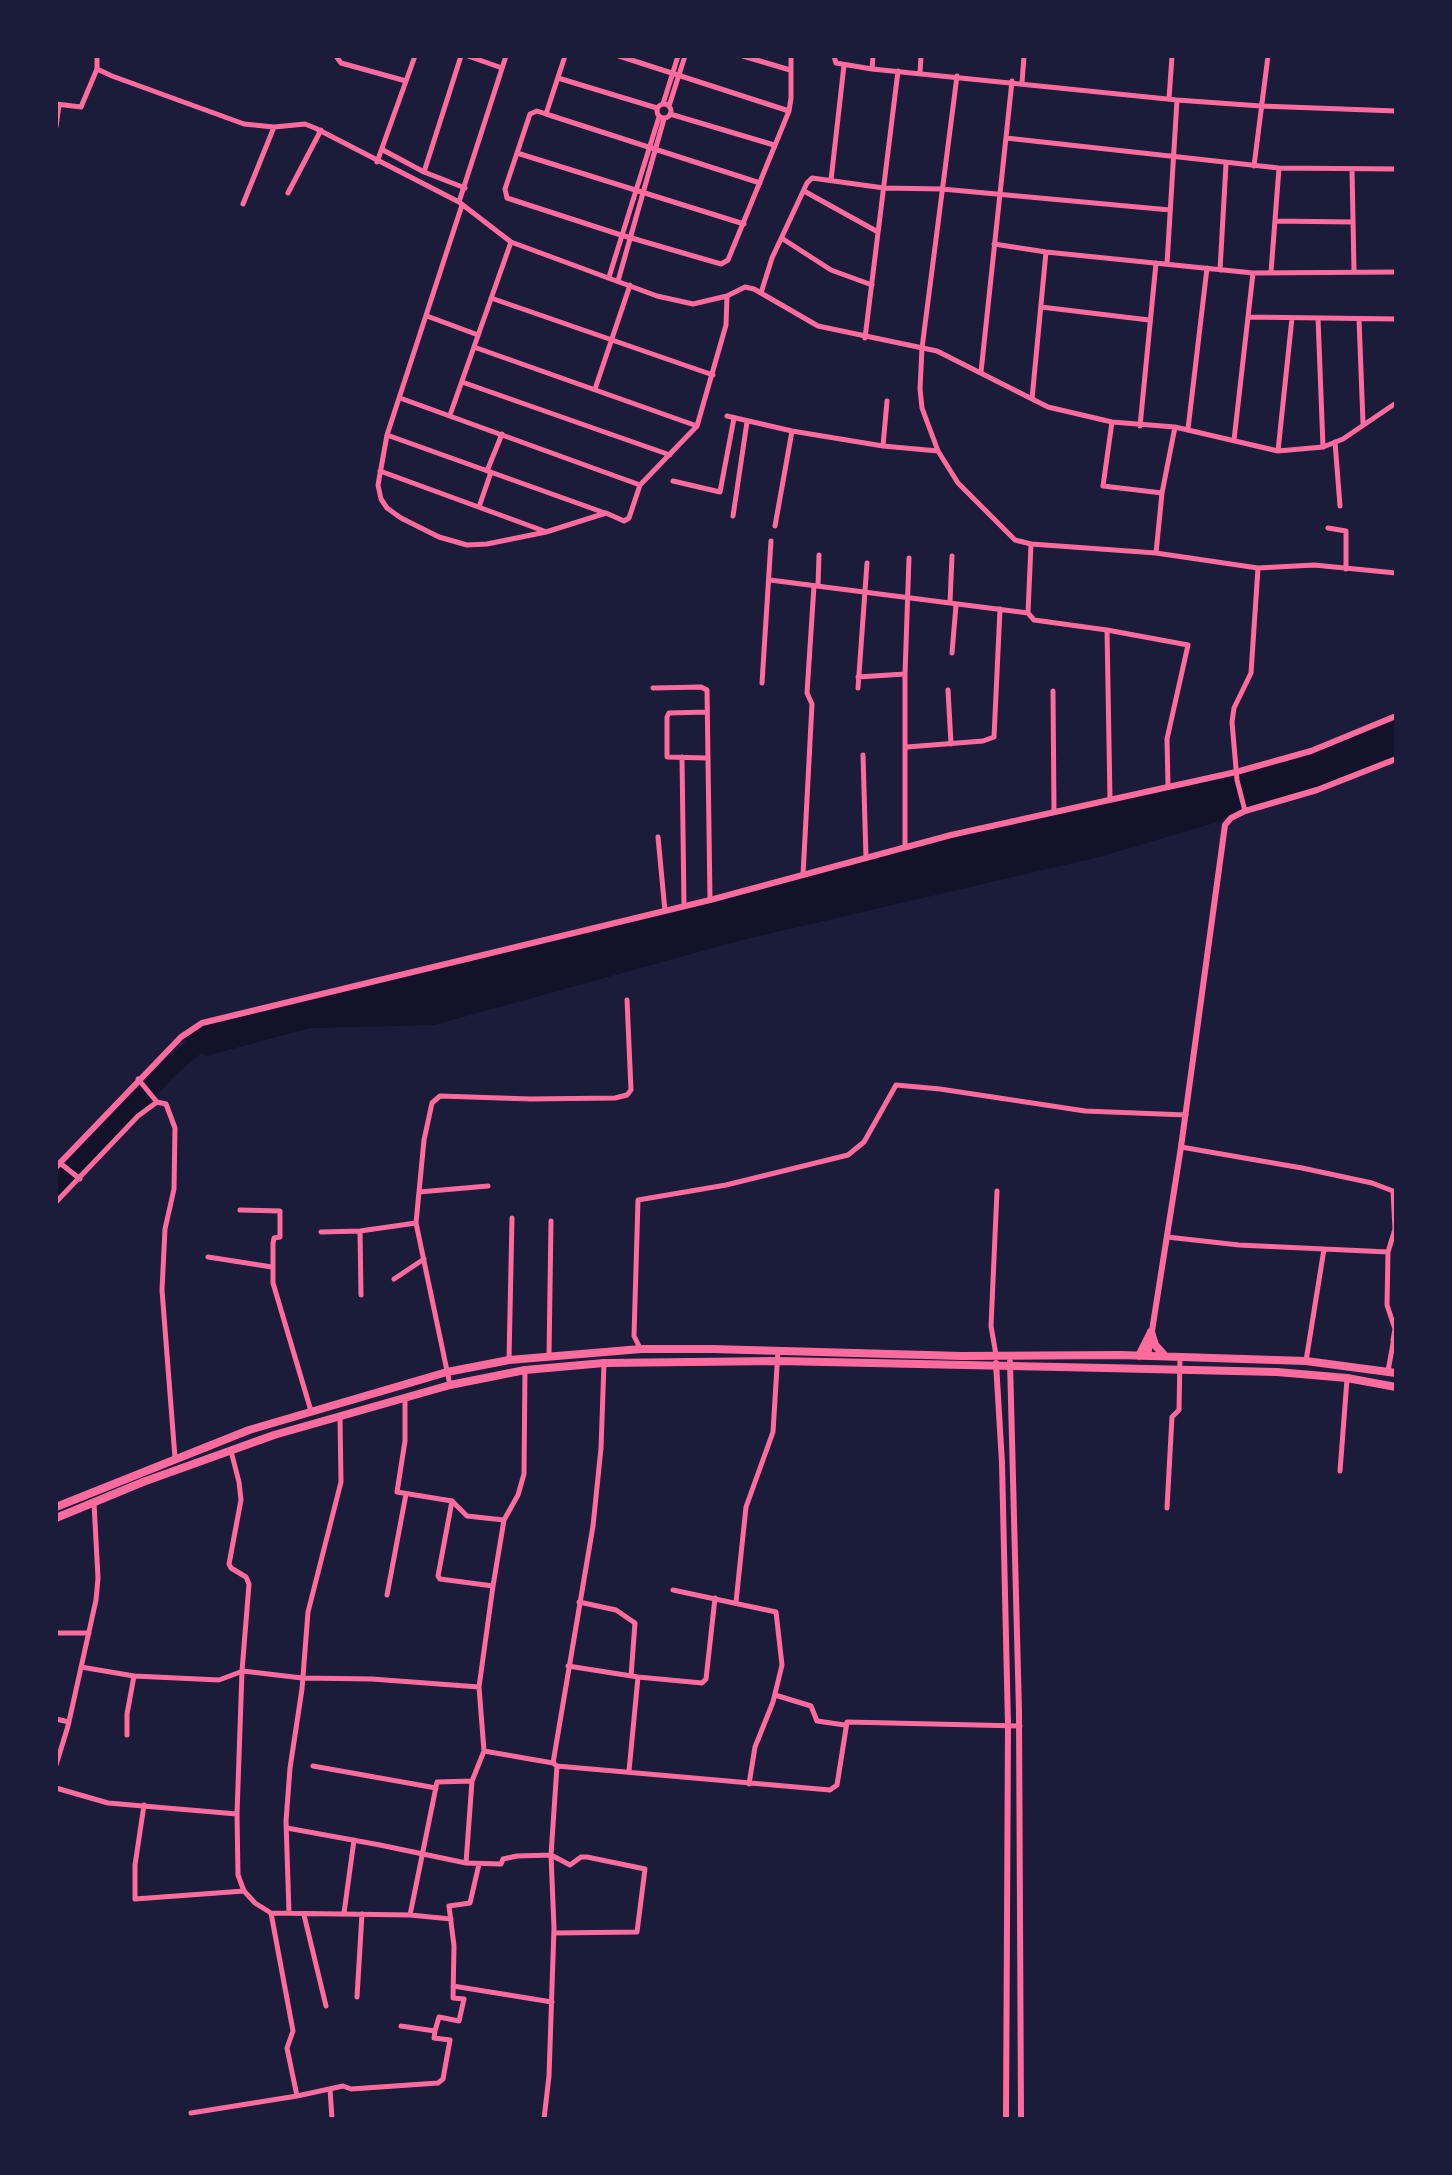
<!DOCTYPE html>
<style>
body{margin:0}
#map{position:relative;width:1452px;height:2175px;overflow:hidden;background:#1b1b3a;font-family:"Playfair Display",serif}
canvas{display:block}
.frame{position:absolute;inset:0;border:58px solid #1b1b3a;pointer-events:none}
</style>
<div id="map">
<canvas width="1452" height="2175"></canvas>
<div class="frame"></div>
</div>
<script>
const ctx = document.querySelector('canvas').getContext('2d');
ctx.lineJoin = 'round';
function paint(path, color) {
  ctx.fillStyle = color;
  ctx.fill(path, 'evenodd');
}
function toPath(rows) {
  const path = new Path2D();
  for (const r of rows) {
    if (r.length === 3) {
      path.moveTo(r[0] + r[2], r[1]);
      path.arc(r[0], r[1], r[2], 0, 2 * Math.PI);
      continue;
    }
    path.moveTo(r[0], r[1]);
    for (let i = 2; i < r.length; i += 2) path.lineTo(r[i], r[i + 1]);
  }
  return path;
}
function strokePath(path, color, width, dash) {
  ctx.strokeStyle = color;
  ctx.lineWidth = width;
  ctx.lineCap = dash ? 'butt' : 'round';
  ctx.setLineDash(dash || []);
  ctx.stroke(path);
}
paint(toPath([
 [1396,716,1396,759,1231,818,1099,857,742,940,434,1025,310,1028,206,1056,181,1037,197,1025,710,900,905,846,1308,752]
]), '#12122b');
strokePath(toPath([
 [56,1186,173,1065,197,1045,216,1035]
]), '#12122b', 18);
strokePath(toPath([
 [97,56,97,69,112,76,244,124,274,127,305,124,315,128,459,202,511,242,657,296,693,304,727,296,745,287,754,289,818,326,937,351,1048,407,1112,422,1175,427,1278,451,1323,447,1343,439,1396,403],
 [336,56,341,63,406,81],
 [468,56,502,68],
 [565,56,546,114,537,111,530,114,505,189,507,198,621,235,721,264,728,260,789,111,791,98,791,56],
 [619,56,789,111],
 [743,56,790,70],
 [834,56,836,63,872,69,1177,100,1261,106,1396,111],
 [872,69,873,56],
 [920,73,921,56],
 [957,76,922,348,920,389,922,408,938,451,958,483,1015,540,1031,544,1156,553,1258,568,1251,673,1234,708,1232,722,1237,780,1245,811],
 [558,78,657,108],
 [1022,83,1024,56],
 [1169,99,1172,56],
 [664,111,7],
 [56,104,81,107,97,69],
 [663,104,678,56],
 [669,106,685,56],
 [546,114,760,183],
 [670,114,774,145],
 [56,127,59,105],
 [1006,138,1279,168,1396,169],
 [383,150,424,172,465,188],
 [517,153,744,224],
 [377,162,415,56],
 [1254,166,1268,56],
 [1352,169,1354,271],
 [424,172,461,56],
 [831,180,844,65],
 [804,191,878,232],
 [288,193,321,130],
 [459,202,506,56],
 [243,204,274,127],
 [462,205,387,435,378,485,381,499,387,508,401,518,439,537,467,545,487,544,546,532,606,513,624,521,629,518,640,485,697,426,726,325,727,296],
 [1275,221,1353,222],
 [783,239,831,270,872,285],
 [994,244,1046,252,1253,273,1396,272],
 [1167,264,1177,100],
 [1220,270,1226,164],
 [1271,272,1279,168],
 [609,277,659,117],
 [618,281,664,119],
 [761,293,772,258,807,183,812,178,884,188,942,189,1170,210],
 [491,298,713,375],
 [1041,307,1149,320],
 [427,316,478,335],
 [1248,317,1396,319],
 [1318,318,1323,447],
 [1359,319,1363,423],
 [865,338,898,71],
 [474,347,697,426],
 [981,372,1012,81],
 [462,382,670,455],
 [595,389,630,285],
 [400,398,640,485],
 [1032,399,1046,252],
 [450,415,511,242],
 [727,416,792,431,883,446,938,451],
 [1112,422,1103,486,1162,493],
 [1140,426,1156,263],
 [1188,429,1207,268],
 [387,435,605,513],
 [1234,440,1253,273],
 [1335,442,1340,506],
 [883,446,887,401],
 [1278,451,1292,318],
 [380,471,544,531],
 [487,471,502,434],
 [673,481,720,492,734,418],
 [479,507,491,472],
 [733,516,747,422],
 [775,526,792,431],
 [1328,528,1346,531,1346,569],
 [1156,553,1162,493,1175,427],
 [1258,568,1314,565,1396,573],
 [770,580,1028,613,1031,544],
 [818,586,819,555],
 [950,602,952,556],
 [1028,613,1034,620,1107,630,1110,799],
 [1107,630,1188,645,1167,739,1168,786],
 [952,653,956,605],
 [858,677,905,674],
 [762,683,771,541],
 [653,688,701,687,707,690,710,900],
 [858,688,867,563],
 [948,690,951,744],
 [1053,691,1054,812],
 [907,747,983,741,994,737,1000,609],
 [863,755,866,858],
 [682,757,684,906],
 [707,758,667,757,667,717,669,713,707,712],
 [658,837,665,911],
 [905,846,905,674,909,558],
 [803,875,812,704,807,693,814,586],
 [138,1079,157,1102],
 [157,1102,166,1104,175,1128,174,1189,165,1229,162,1290,175,1458],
 [1181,1147,1302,1168,1372,1183,1393,1191,1395,1229,1388,1252,1387,1305,1395,1329,1393,1340],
 [60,1163,80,1179],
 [419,1192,488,1186],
 [56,1202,138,1116,157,1102],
 [240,1210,280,1211,280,1237,274,1238,273,1243,273,1283,311,1411],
 [360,1231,361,1295],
 [321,1232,360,1231,416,1223],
 [1167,1237,1239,1245,1388,1252],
 [208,1257,272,1267],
 [394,1279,424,1259],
 [640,1348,634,1336,638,1200,726,1185,848,1155,864,1142,896,1085,940,1089,1085,1111,1186,1115],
 [996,1355,991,1326,997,1191],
 [549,1356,551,1221],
 [509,1360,512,1218],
 [1306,1361,1324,1249],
 [1388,1371,1394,1338],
 [450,1385,416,1223,424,1140,432,1103,440,1096,530,1099,615,1098,627,1095,631,1090,627,1000],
 [405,1398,405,1441,397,1492,452,1501,467,1516,504,1520],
 [231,1451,239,1482,241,1500,229,1564,231,1568,246,1577,249,1584,242,1671,237,1814,238,1875,244,1891,255,1903,271,1913,410,1915,451,1919],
 [1340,1471,1347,1379],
 [452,1501,438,1576,440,1579,493,1586],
 [1167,1508,1172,1417,1179,1410,1180,1357],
 [673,1590,776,1612,782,1665,773,1702,755,1747,749,1784],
 [387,1595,406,1494],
 [579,1602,616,1610,635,1623,631,1676],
 [736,1602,746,1507,773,1432,778,1350],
 [56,1633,89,1633],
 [568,1666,638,1677,702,1683,706,1679,715,1598],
 [81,1667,134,1676,127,1714,127,1735],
 [134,1676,219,1680,243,1671,302,1678,372,1679,479,1687],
 [775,1695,811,1706,817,1721,845,1725],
 [56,1719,69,1722],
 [484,1751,553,1763],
 [56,1765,68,1726,96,1600,98,1578,94,1503],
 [313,1766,436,1788],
 [557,1766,830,1790,837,1785,847,1722,1020,1726],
 [629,1771,638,1677],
 [56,1788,108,1803,237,1814],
 [144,1805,135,1865,135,1899,244,1891],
 [287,1828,380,1845,466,1863,501,1864,503,1859,517,1856,551,1855,570,1865,581,1857,587,1857,645,1869,637,1932,554,1933],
 [466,1863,472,1781,484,1751,479,1687,493,1586,504,1520,518,1495,524,1474,525,1370],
 [289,1913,286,1821,290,1768,302,1689,308,1612,341,1482,340,1418],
 [344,1913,354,1840],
 [304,1915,326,2006],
 [410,1915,437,1782,472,1781],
 [453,1986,552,2002],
 [357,1997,362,1914],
 [401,2026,435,2031,439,2017,459,2021,464,1999,453,1998,454,1946,449,1906,470,1903,479,1864],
 [330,2089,332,2119],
 [297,2096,343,2086,351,2089,438,2083,443,2079,450,2040,434,2038,435,2031],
 [191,2113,297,2096,287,2048,293,2031,271,1913],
 [544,2119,549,2076,554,1928,551,1855,557,1766,553,1763,593,1526,601,1448,604,1363]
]), '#ff6b9d', 5);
strokePath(toPath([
 [56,1167,181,1037,202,1023,710,900,951,835,1236,772,1311,751,1396,716],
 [1148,1356,1181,1147,1225,825,1231,818,1245,811,1317,790,1396,759],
 [1010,1362,1019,1712,1021,2119],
 [996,1363,1002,1463,1008,1725,1006,2119]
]), '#ff6b9d', 6);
strokePath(toPath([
 [1151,1332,1155,1345,1165,1356],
 [1139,1356,1151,1332],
 [56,1507,249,1430,447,1372,509,1360,641,1349,712,1349,962,1356,1120,1355,1306,1361,1396,1373],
 [56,1518,143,1482,274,1435,450,1385,525,1370,604,1363,778,1361,1105,1368,1277,1372,1347,1378,1396,1387]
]), '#ff6b9d', 8);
</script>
